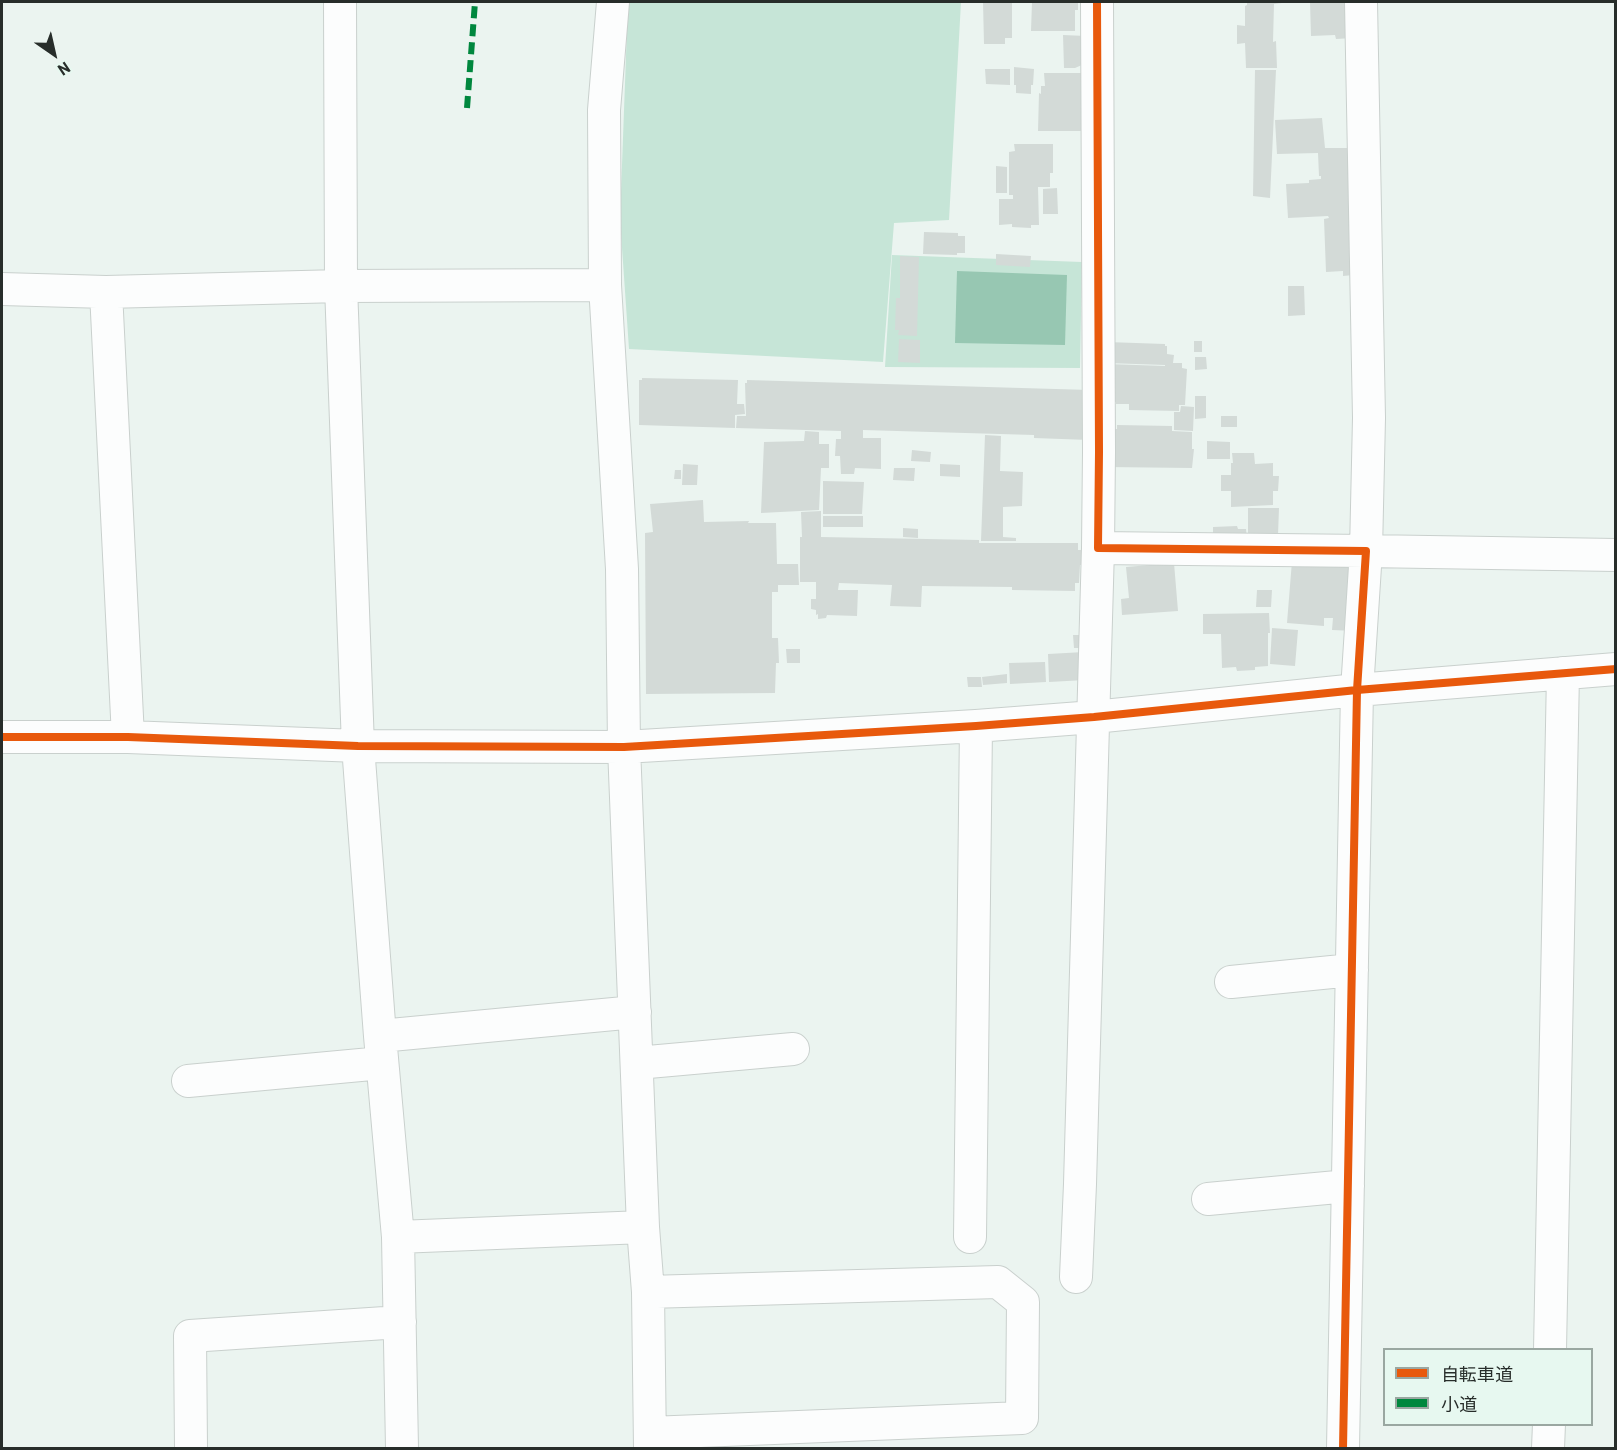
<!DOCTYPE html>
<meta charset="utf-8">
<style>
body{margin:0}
#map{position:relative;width:1617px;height:1450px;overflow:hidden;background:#ebf4f0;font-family:Barlow,"Noto Sans JP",sans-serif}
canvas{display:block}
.frame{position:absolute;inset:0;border:3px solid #272d2a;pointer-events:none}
.legend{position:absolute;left:1383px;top:1348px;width:210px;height:78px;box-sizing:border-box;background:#e7f8f0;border:2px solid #9aa7a1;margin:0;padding:8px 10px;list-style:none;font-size:18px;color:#272d2a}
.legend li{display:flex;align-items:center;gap:12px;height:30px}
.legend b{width:30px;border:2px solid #9aa7a1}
.north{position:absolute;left:24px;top:24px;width:60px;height:60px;-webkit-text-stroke:4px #e7f8f0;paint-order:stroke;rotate:146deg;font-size:16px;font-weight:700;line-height:24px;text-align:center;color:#272d2a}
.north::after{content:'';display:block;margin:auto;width:21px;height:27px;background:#272d2a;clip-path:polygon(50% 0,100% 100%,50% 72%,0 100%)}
</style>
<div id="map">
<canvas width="1617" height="1450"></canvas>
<div class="frame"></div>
<ul class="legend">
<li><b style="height:8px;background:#e8590c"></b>自転車道</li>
<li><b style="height:8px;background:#00873e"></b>小道</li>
</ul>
<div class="north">N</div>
</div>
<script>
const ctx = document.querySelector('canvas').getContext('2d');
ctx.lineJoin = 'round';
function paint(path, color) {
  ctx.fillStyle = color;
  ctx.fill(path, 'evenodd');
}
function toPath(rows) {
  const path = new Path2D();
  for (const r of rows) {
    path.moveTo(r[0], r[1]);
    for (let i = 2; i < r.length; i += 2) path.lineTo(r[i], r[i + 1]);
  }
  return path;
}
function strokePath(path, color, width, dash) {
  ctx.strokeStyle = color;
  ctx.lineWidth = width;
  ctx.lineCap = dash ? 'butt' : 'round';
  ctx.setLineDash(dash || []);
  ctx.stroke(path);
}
paint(toPath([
 [628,2,961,2,949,220,894,223,883,362,629,349,620,219],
 [892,255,1082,262,1080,368,885,367]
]), '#c6e5d7');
paint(toPath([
 [957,271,1067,275,1065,345,955,343]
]), '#97c7b2');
paint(toPath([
 [983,2,1012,2,1012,38,1005,38,1005,44,984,44],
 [1032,2,1078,2,1078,10,1075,10,1075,31,1031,31],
 [1247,2,1282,2,1282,3,1274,4,1273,42,1276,41,1277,68,1246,68,1245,43,1237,44,1237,25,1245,26,1245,6,1247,5],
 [1310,2,1355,2,1353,38,1336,39,1335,35,1311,36],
 [1063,35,1086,36,1091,61,1075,68,1064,68],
 [1014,67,1034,69,1033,85,1031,85,1031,94,1016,93,1016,85,1014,85],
 [985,69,1010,69,1010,85,986,84],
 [1255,70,1276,70,1270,198,1253,196],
 [1044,73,1088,73,1087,131,1038,131,1039,93,1041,94,1041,86,1045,86],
 [1322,118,1325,148,1355,148,1354,275,1343,276,1343,271,1326,272,1324,219,1329,218,1328,216,1288,218,1286,184,1309,183,1309,180,1321,179,1321,176,1319,176,1318,153,1277,154,1275,120],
 [1014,144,1053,144,1053,173,1050,173,1050,187,1038,187,1039,225,1031,225,1031,228,1012,227,1012,224,999,225,999,199,1013,199,1013,195,1009,195,1009,152,1015,151],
 [996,166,1007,167,1007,193,996,193],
 [1057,188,1058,214,1043,214,1043,189],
 [924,232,958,233,958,236,965,236,965,253,957,253,957,255,923,254],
 [996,254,1031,256,1030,267,996,265],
 [900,256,919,257,917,336,898,335,899,330,895,330,896,298,900,298],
 [1288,286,1304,286,1305,315,1288,316],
 [899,339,920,340,920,363,898,362],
 [1194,341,1202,341,1202,352,1194,352],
 [1107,342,1165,344,1165,346,1167,346,1167,354,1174,355,1173,363,1182,363,1182,368,1187,369,1185,405,1179,405,1179,411,1129,410,1129,404,1116,404,1116,402,1106,402,1107,364,1165,366,1165,365,1107,363],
 [1195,357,1206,357,1207,369,1195,370],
 [642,378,738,380,737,404,744,404,745,414,735,415,735,428,639,425,639,380,642,380],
 [747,380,1090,390,1089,440,1034,438,1034,435,863,430,863,438,881,438,881,469,855,468,854,474,841,474,840,456,835,456,836,439,841,439,841,431,736,428,737,416,746,416,745,383,747,383],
 [1195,396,1206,396,1206,418,1195,419],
 [1181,406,1194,407,1193,431,1174,430,1174,412,1180,412],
 [1221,416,1237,416,1237,427,1221,427],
 [1117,425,1172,426,1172,431,1192,432,1192,449,1194,449,1192,468,1106,467,1109,431,1115,431,1115,429,1117,429],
 [805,431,819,432,819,444,829,444,829,468,821,468,819,510,761,513,764,442,804,441],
 [985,435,1001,436,1000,471,1023,472,1022,506,1003,507,1003,537,1016,538,1016,541,981,541],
 [1207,441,1230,442,1230,459,1207,459],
 [912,450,931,452,930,462,911,461],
 [1232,453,1254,453,1255,464,1273,463,1273,476,1279,476,1278,491,1273,491,1273,505,1231,507,1231,491,1221,491,1221,475,1231,475,1231,463,1233,463],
 [683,464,698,465,697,485,682,485],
 [940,464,960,465,960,477,940,476],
 [894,468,915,468,914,481,893,480],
 [675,470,681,470,681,479,674,479],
 [823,481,864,482,862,514,823,514],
 [703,500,704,522,749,521,748,523,776,523,777,564,798,564,799,585,778,585,778,592,772,592,772,638,778,638,779,663,776,663,775,693,646,694,645,533,653,532,650,504],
 [1248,508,1279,508,1278,535,1249,541,1249,533,1248,533],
 [821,511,821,537,979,540,979,543,1078,543,1078,550,1084,550,1084,565,1080,565,1079,583,1075,583,1075,591,1012,590,1012,587,922,586,921,607,890,606,892,585,839,583,838,590,858,590,857,616,827,615,826,618,818,619,818,614,816,615,816,610,811,609,811,599,816,599,816,582,800,582,800,537,802,537,801,512],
 [823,516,863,516,863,527,823,527],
 [1237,526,1238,529,1246,529,1247,540,1213,540,1213,527],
 [903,528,918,529,918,538,903,537],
 [1292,561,1362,562,1355,631,1332,630,1333,618,1324,618,1324,626,1287,623],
 [1174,563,1178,611,1122,615,1121,599,1129,598,1126,567],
 [1257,590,1272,590,1271,607,1256,607],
 [1269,613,1270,633,1268,633,1268,666,1255,667,1255,670,1237,671,1236,667,1222,668,1221,634,1203,634,1203,614],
 [1272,628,1298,630,1295,666,1270,664],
 [1073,635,1086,635,1086,648,1074,648],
 [786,649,800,649,800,663,787,663],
 [1084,652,1085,680,1049,682,1048,654],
 [1045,662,1046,682,1010,684,1009,663],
 [1007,674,1007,683,983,685,982,677],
 [967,677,981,677,982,687,968,687]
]), '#d3dad7');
const minor = toPath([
 [340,2,341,286,358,746,380,1036,398,1237,402,1448],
 [613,2,604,110,605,285,622,569,624,747,643,1227,648,1292,650,1448],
 [1097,2,1099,452,1098,548,1366,551,1357,690,1343,1448],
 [1361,2,1369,418,1366,551,1616,555],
 [2,289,106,292,341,286,605,285],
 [106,292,128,737],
 [2,737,128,737,358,746,624,747,976,726,1094,717,1357,690,1616,669],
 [1231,982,1352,970],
 [380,1036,635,1012],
 [637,1063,793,1049],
 [188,1081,382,1063],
 [1208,1199,1348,1186],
 [398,1237,643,1227],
 [970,1237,976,726],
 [1076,1277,1080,1184,1098,548],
 [648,1292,998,1282,1023,1302,1022,1418,650,1433],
 [1550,1350,1563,673],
 [191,1448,190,1336,400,1322],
 [1548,1448,1549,1424]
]);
strokePath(minor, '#c9d0cd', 34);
strokePath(minor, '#fcfdfd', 32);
strokePath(toPath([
 [467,108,475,2]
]), '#00873e', 6, [12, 6]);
strokePath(toPath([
 [1097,2,1099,452,1098,548,1366,551,1357,690,1343,1448],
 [2,737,128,737,358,746,624,747,976,726,1094,717,1357,690,1616,669]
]), '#e8590c', 8);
</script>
